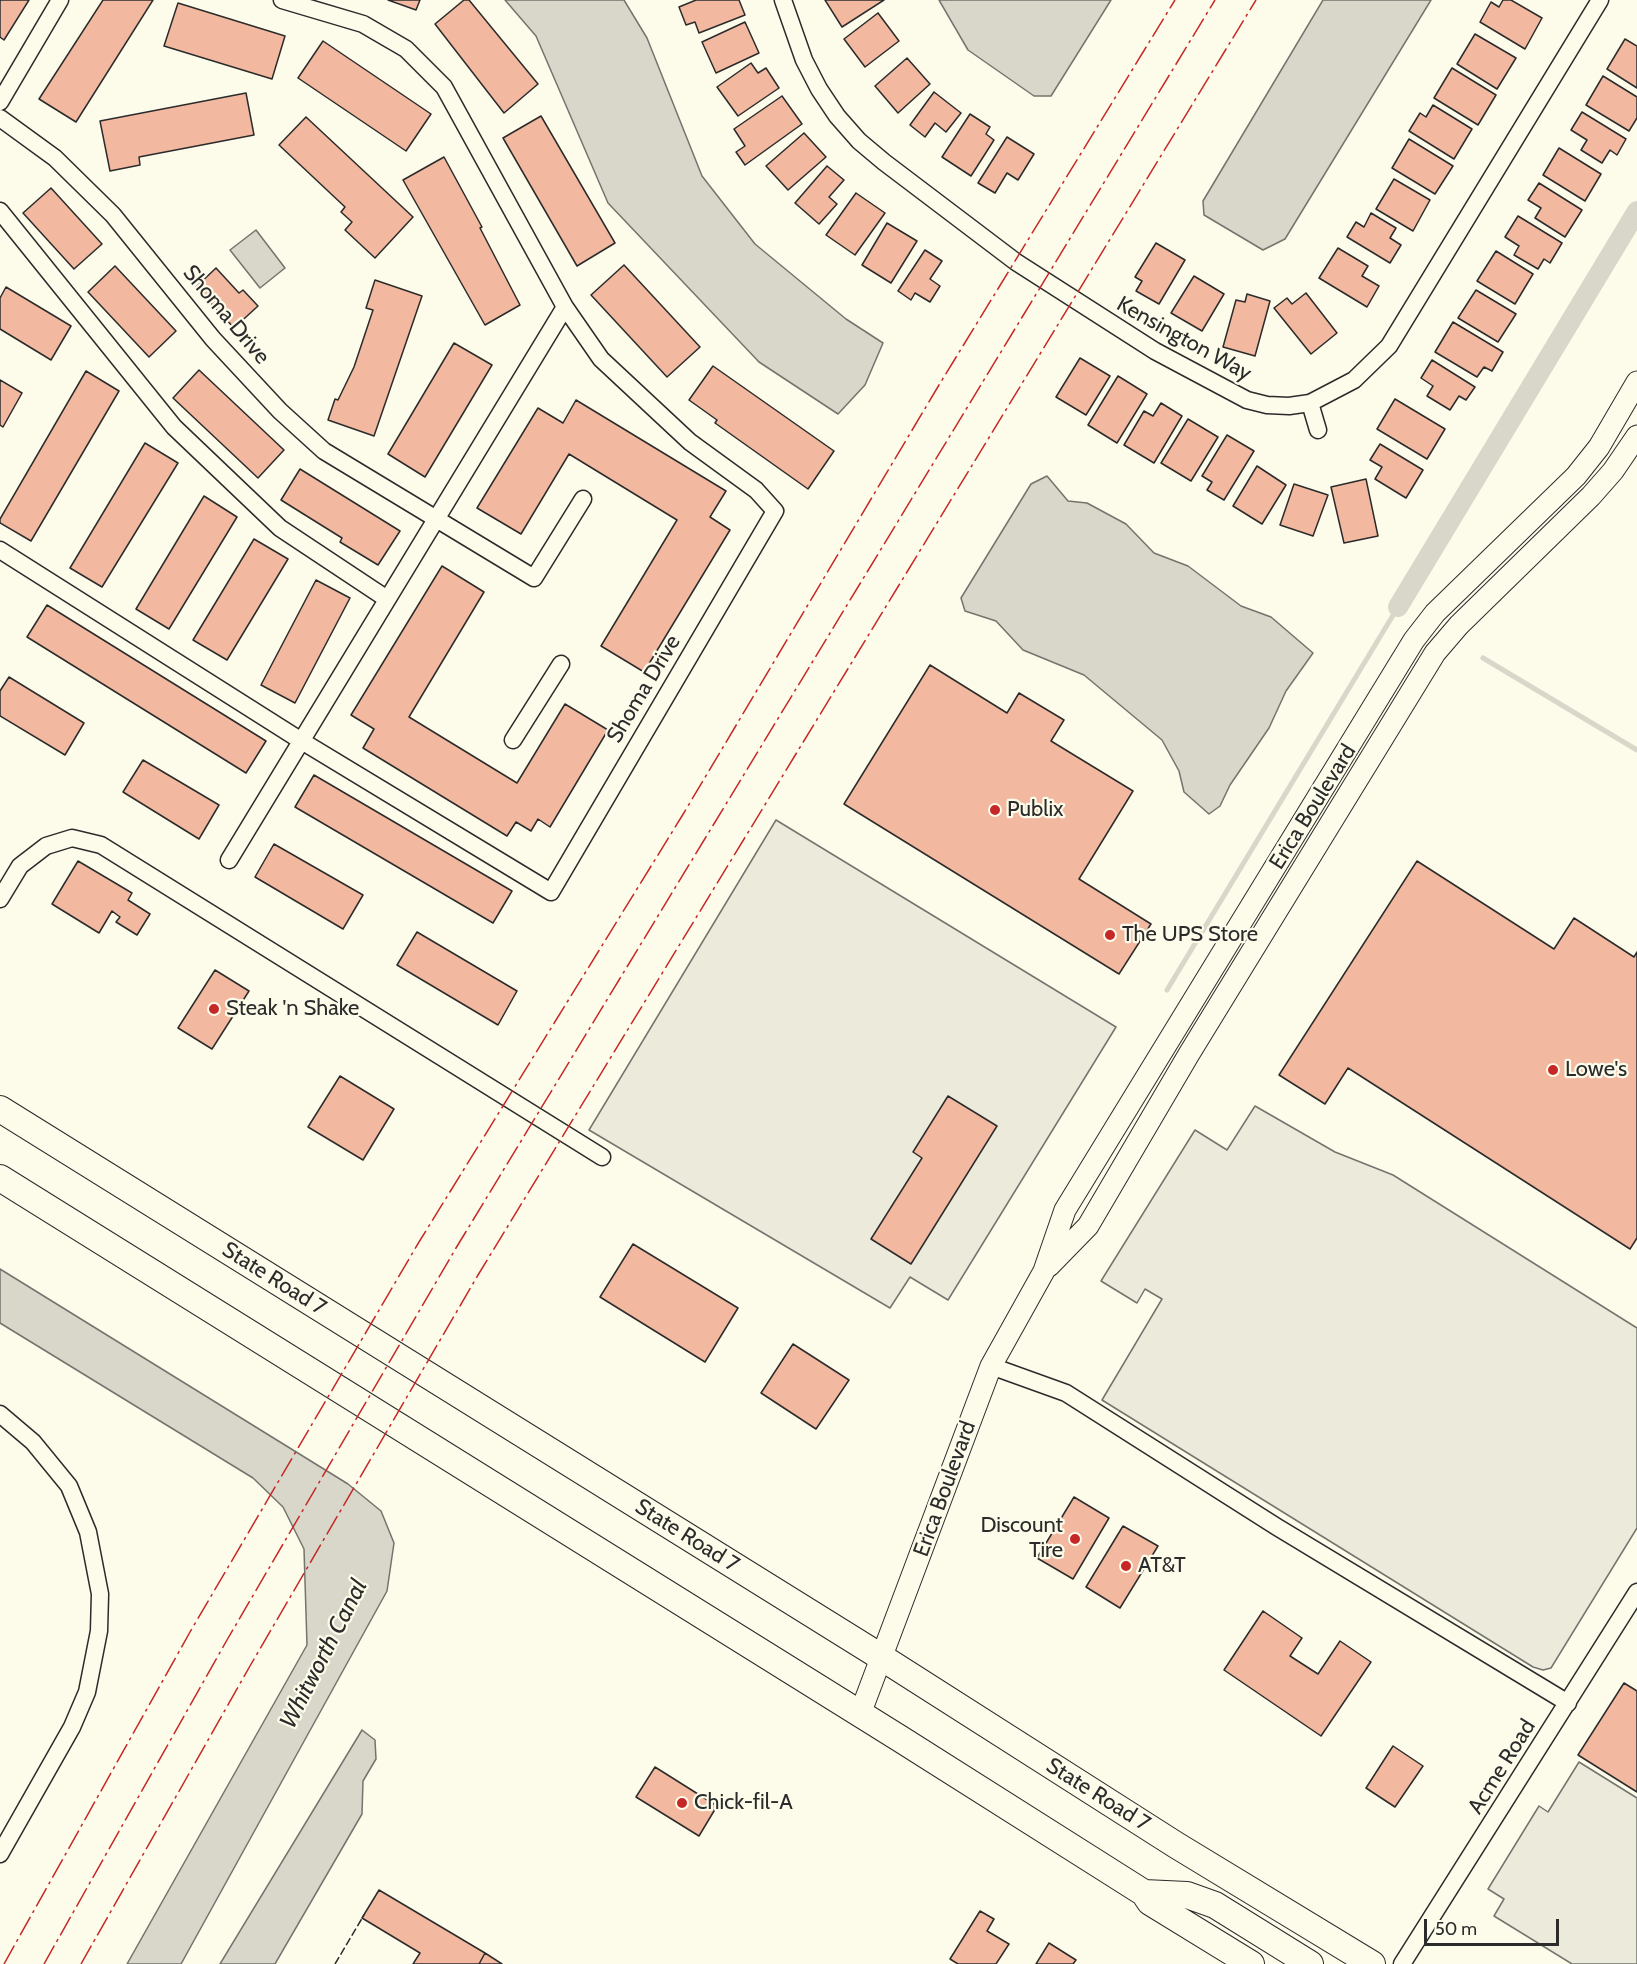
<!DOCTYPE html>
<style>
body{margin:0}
#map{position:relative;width:1637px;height:1964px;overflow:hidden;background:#fdfbea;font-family:Cabin,sans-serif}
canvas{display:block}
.scale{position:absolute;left:1424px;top:1919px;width:135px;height:27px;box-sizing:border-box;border:3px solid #2b2b2b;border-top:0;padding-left:8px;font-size:18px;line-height:21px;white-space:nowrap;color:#2b2b2b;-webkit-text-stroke:4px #fdfbea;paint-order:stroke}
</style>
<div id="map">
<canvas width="1637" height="1964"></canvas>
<div class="scale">50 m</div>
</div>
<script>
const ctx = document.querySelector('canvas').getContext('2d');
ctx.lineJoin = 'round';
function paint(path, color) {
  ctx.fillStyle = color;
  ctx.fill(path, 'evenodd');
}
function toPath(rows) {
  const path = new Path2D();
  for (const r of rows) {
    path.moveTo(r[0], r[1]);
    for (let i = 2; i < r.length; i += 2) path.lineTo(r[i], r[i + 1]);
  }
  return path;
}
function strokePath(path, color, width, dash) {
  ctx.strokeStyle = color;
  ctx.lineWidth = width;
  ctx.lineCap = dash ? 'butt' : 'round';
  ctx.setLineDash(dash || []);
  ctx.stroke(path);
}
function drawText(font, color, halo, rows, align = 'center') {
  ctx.font = font + ' Cabin,sans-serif';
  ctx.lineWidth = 4.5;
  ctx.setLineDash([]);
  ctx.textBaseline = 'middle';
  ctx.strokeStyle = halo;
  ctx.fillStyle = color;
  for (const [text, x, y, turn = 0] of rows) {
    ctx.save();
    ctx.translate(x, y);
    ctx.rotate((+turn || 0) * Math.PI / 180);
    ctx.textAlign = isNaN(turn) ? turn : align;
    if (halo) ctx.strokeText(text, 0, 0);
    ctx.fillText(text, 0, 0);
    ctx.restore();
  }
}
const parking = toPath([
 [776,820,1116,1027,948,1300,910,1277,890,1308,589,1130,776,820],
 [1255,1106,1335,1152,1393,1175,1637,1328,1637,1528,1551,1668,1543,1670,1533,1667,1102,1400,1162,1299,1145,1289,1137,1303,1101,1281,1195,1130,1227,1150,1255,1106],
 [1579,1762,1637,1798,1637,1964,1572,1964,1494,1916,1504,1899,1488,1889,1539,1806,1548,1812,1579,1762]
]);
paint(parking, '#eceadb');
strokePath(parking, '#74746e', 1.5);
const water = toPath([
 [505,0,624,0,647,38,702,176,755,244,846,319,883,343,865,385,838,414,759,362,608,203,536,36,505,0],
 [939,0,1111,0,1051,96,1034,96,968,50,939,0],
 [1323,0,1431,0,1285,239,1263,250,1204,215,1203,201,1323,0],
 [256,230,285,268,260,288,230,250,256,230],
 [1047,476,1068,501,1087,503,1126,524,1154,553,1188,566,1241,606,1271,617,1313,653,1286,691,1269,728,1230,785,1220,806,1209,814,1184,792,1179,771,1162,740,1084,675,1023,650,996,621,965,611,961,598,1031,484,1047,476],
 [0,1269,348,1484,381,1511,394,1543,387,1591,181,1964,127,1964,307,1645,304,1549,283,1507,253,1478,0,1323,0,1269],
 [362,1730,375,1740,376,1759,363,1781,362,1814,275,1964,220,1964,362,1730]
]);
paint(water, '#d8d7c9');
strokePath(water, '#74746e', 1.5);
strokePath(toPath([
 [1483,658,1637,750],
 [1167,990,1398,607]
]), '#d8d7c9', 5);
strokePath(toPath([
 [1398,607,1637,211]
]), '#d8d7c9', 20);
const building = toPath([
 [0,0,29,0,4,40,0,37,0,0],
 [103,0,153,0,76,122,39,99,103,0],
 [388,0,420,0,416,10,388,0],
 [464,0,469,0,538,84,504,113,435,24,464,0],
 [696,0,739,0,745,15,699,33,695,22,686,25,679,7,696,0],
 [825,0,884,0,842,27,825,0],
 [1503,0,1511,0,1542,18,1525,49,1480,22,1491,2,1499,7,1503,0],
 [178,3,285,36,272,79,164,46,178,3],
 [878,13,899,41,865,67,844,39,878,13],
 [745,22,759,53,716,73,702,42,745,22],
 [1475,34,1516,58,1497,89,1457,64,1475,34],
 [1625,39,1637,46,1637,88,1607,69,1625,39],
 [323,41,431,114,406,151,298,78,323,41],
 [907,58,930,84,898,113,875,86,907,58],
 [751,63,758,73,766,68,779,88,738,116,717,87,751,63],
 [1452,68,1496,95,1478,125,1434,98,1452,68],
 [1603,76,1637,97,1637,118,1629,131,1586,105,1603,76],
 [934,92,961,113,946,132,935,123,925,137,910,125,934,92],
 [246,93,254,135,139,157,140,165,110,171,100,121,246,93],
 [782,96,802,124,745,165,736,152,745,146,734,129,782,96],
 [1433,105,1472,129,1454,159,1409,131,1420,113,1426,117,1433,105],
 [1582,112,1626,139,1617,155,1610,150,1602,163,1581,150,1587,140,1571,130,1582,112],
 [970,114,990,127,986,134,994,140,971,176,942,157,970,114],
 [541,116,615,243,577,266,503,138,541,116],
 [306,117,413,217,375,258,345,230,352,222,341,212,345,207,279,145,306,117],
 [804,133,826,157,788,190,766,166,804,133],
 [1007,137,1034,154,1018,180,1007,173,995,193,978,183,1007,137],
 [1409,139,1453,166,1435,194,1392,168,1409,139],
 [1559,148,1601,174,1585,201,1543,175,1559,148],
 [444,157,482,227,480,228,520,305,485,325,403,180,444,157],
 [827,166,844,180,829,197,837,204,819,224,795,203,827,166],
 [1394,179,1430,200,1413,231,1376,209,1394,179],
 [1539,183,1582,210,1565,237,1535,218,1541,208,1528,200,1539,183],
 [51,188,102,244,74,269,23,213,51,188],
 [856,193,885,213,855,255,826,235,856,193],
 [1371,213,1396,228,1390,238,1401,245,1390,263,1347,237,1356,222,1364,227,1371,213],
 [1518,216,1562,243,1550,263,1544,259,1538,269,1514,255,1519,246,1505,237,1518,216],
 [887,223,917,241,891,283,862,265,887,223],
 [1156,243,1185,260,1159,304,1136,291,1142,281,1135,277,1156,243],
 [1338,248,1368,266,1362,276,1379,286,1367,307,1319,278,1338,248],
 [925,250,942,261,930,279,940,286,930,302,915,293,911,300,898,291,925,250],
 [1496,251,1533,274,1515,304,1477,281,1496,251],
 [624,265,700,347,667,377,591,295,624,265],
 [115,266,176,331,149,357,88,292,115,266],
 [216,268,239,293,243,290,258,306,234,328,196,287,216,268],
 [1194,276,1224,294,1202,331,1171,313,1194,276],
 [375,280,422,296,374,436,328,420,335,399,338,400,354,367,373,310,366,308,375,280],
 [6,287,71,326,51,360,0,329,0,298,6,287],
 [1476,290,1516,314,1498,342,1458,318,1476,290],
 [1306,293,1337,333,1311,354,1274,308,1287,298,1292,304,1306,293],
 [1247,294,1270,301,1255,356,1223,347,1236,300,1245,302,1247,294],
 [1453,322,1503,352,1492,371,1484,367,1477,377,1435,352,1453,322],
 [454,343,492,365,425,477,388,454,454,343],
 [1080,358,1110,376,1086,415,1056,397,1080,358],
 [1432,360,1475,387,1466,400,1459,396,1450,410,1427,396,1433,386,1421,378,1432,360],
 [713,366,834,451,808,489,715,423,717,420,689,400,713,366],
 [199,370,284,450,258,478,173,398,199,370],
 [86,371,119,391,31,541,0,523,0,519,86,371],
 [1118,376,1147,394,1117,443,1088,425,1118,376],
 [0,380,22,393,3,427,0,425,0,380],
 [1395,399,1445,429,1427,459,1377,429,1395,399],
 [576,400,726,491,710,517,730,530,644,672,601,646,677,520,569,454,521,534,477,508,538,408,563,423,576,400],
 [1161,403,1182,416,1154,463,1124,445,1144,411,1153,416,1161,403],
 [1188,419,1218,437,1191,481,1161,463,1188,419],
 [1227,435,1254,451,1224,500,1207,490,1212,482,1202,476,1227,435],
 [145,443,178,463,102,587,70,568,145,443],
 [1380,444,1423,470,1406,498,1375,479,1382,467,1370,460,1380,444],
 [1257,466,1286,485,1262,524,1233,506,1257,466],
 [300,469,400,531,378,565,340,542,342,538,281,500,300,469],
 [1366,479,1378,536,1344,543,1331,487,1366,479],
 [1294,484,1328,495,1313,536,1280,525,1294,484],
 [204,496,237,517,169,629,136,609,204,496],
 [254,539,288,559,227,660,193,640,254,539],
 [442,566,484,592,409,717,517,783,565,704,608,730,550,827,538,819,531,831,516,822,507,836,363,748,374,729,351,715,442,566],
 [316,580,350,598,295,703,261,685,316,580],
 [47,605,266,741,246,773,27,637,47,605],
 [930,665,1007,713,1019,693,1064,720,1051,741,1133,791,1079,879,1151,924,1119,974,844,804,930,665],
 [9,677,84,723,65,755,0,716,0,691,9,677],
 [143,760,219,805,199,839,123,792,143,760],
 [314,775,512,891,493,923,295,807,314,775],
 [274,844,363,895,343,929,255,877,274,844],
 [78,861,132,893,128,900,150,914,137,935,116,922,120,917,112,911,99,933,52,904,78,861],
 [1417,861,1554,949,1574,918,1634,957,1637,952,1637,1238,1630,1249,1348,1068,1325,1104,1279,1075,1417,861],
 [417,932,517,991,498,1025,397,965,417,932],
 [215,970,249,991,212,1049,178,1028,215,970],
 [340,1076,394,1109,363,1160,308,1127,340,1076],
 [948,1096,997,1126,911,1264,871,1239,922,1158,913,1152,948,1096],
 [633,1244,738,1308,705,1362,600,1297,633,1244],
 [793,1344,849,1380,816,1429,761,1393,793,1344],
 [1074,1497,1109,1518,1073,1579,1037,1558,1074,1497],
 [1123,1526,1158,1546,1120,1608,1086,1587,1123,1526],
 [1263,1611,1302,1638,1290,1656,1318,1674,1340,1641,1371,1662,1321,1736,1224,1670,1263,1611],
 [1624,1683,1637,1691,1637,1792,1578,1755,1624,1683],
 [1393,1746,1423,1766,1395,1807,1366,1788,1393,1746],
 [655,1767,717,1806,699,1836,636,1797,655,1767],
 [379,1890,485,1953,479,1964,413,1964,420,1953,362,1918,379,1890],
 [980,1911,994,1919,987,1931,1009,1944,996,1964,958,1964,950,1959,980,1911],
 [1049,1943,1076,1960,1073,1964,1036,1964,1049,1943],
 [485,1953,502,1964,479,1964,485,1953]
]);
paint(building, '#f2b8a0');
strokePath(building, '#2b2b2b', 1.5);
const minor = toPath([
 [783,0,804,60,819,89,837,116,859,141,884,162,1016,262,1155,351,1247,400,1267,405,1289,406,1310,403,1354,380,1389,346,1600,0],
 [0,102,60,0],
 [0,118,55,158,113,215,213,339,280,411,324,451,534,578,583,499],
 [0,211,174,427,280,528,387,599],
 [1310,403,1318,430],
 [0,550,300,740,551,892,775,511,756,490,690,442,601,359,565,307,444,87,406,49,363,24,282,0],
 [513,740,561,664],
 [229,860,565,307],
 [0,899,20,866,46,846,72,838,101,845,602,1157],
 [991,1366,1066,1393,1277,1527,1568,1703],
 [0,1414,33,1442,69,1486,88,1532,100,1594,99,1631,87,1692,72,1727,0,1854],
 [1402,1964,1637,1592]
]);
const tertiary = toPath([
 [1049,1266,1088,1226,1189,1054,1435,653,1459,625,1591,496,1613,471,1637,436],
 [860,1714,991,1366,1044,1271,1065,1210,1414,640,1435,613,1576,476,1599,447,1637,382]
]);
const primary = toPath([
 [0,1109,881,1657,1176,1845,1372,1964],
 [0,1178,899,1738,1144,1893,1150,1902,1251,1964],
 [1144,1893,1187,1895,1215,1905,1310,1964]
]);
strokePath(minor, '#2b2b2b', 19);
strokePath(tertiary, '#2b2b2b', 23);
strokePath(primary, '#2b2b2b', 28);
strokePath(minor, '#fdfbea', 16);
strokePath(tertiary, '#fdfbea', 21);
strokePath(primary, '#fdfbea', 26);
strokePath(toPath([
 [335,1964,364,1915]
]), '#2b2b2b', 1.5, [8, 3]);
strokePath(toPath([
 [4,1964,190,1632,419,1242,682,816,939,385,1175,0],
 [44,1964,227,1640,456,1248,1215,0],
 [81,1964,250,1666,478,1275,1256,0]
]), '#c62828', 1.5, [21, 4.5, 3, 4.5]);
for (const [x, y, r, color] of [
 [995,810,6,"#c62828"],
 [1110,935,6,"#c62828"],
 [214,1009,6,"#c62828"],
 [1553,1070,6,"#c62828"],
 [1075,1539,6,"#c62828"],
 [1126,1566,6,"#c62828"],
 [682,1803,6,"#c62828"]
]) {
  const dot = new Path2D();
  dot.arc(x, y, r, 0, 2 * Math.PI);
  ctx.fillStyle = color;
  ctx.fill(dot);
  strokePath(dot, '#fdfbea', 2);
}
drawText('22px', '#2b2b2b', '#fdfbea', [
 ["Shoma Drive",226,315,50],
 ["Kensington Way",1184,339,29],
 ["Shoma Drive",644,689,-59],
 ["Erica Boulevard",1313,807,-58],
 ["State Road 7",274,1279,32],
 ["Erica Boulevard",945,1489,-70],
 ["State Road 7",687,1536,32],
 ["Acme Road",1502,1767,-58],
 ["State Road 7",1098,1795,32]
]);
drawText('22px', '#2b2b2b', '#fdfbea', [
 ["Publix",1007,810],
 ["The UPS Store",1122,935],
 ["Steak 'n Shake",226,1009],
 ["Lowe's",1565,1070],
 ["Discount",1063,1526,"right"],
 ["Tire",1063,1551,"right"],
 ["AT&T",1138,1566],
 ["Chick-fil-A",694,1803]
], 'left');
drawText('italic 24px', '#2b2b2b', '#fdfbea', [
 ["Whitworth Canal",324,1654,-63]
]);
</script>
